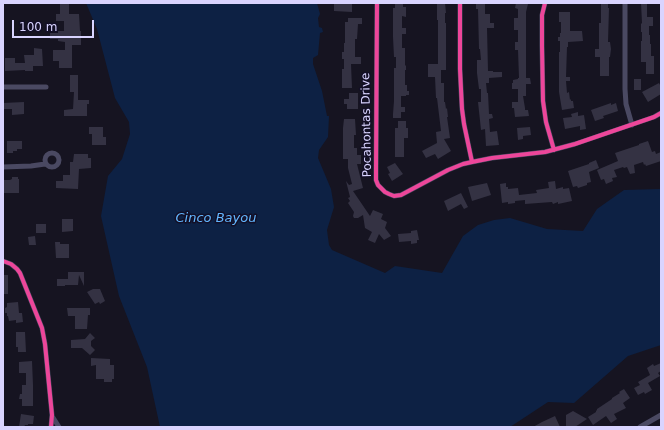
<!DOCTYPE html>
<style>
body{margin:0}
#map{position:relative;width:664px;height:430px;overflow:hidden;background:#161421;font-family:"DejaVu Sans",sans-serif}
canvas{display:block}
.frame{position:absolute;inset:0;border:4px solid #d9d4ff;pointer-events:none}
.scale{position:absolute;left:12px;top:20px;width:82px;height:18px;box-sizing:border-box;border:2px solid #d9d4ff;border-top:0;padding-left:5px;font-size:12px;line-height:14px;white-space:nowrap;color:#d9d4ff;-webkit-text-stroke:3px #130f26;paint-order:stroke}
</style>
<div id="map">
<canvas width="664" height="430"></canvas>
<div class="frame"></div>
<div class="scale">100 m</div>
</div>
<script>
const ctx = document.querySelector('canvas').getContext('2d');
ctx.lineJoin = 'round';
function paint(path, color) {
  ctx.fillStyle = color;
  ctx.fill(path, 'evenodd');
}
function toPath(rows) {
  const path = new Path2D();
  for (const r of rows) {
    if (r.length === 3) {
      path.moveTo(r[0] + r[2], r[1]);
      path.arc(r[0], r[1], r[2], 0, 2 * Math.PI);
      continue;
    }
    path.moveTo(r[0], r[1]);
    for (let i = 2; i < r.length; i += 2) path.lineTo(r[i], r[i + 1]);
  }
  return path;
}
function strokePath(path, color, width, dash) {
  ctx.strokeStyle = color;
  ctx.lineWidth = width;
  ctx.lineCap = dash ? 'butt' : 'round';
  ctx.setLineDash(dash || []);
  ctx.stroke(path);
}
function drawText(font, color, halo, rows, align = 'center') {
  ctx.font = font + ' "DejaVu Sans",sans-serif';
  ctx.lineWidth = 3;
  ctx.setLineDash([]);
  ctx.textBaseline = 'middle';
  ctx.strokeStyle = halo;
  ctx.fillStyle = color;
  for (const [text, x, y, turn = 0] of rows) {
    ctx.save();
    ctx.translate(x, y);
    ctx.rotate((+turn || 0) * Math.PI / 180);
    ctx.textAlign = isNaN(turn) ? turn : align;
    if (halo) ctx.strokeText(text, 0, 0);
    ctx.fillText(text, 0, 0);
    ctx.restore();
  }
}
paint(toPath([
 [86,3,317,3,320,14,318,18,319,27,322,28,323,32,320,33,318,55,313,58,313,64,322,91,327,116,329,116,328,137,319,150,318,158,331,189,334,207,327,230,329,245,332,250,385,273,395,266,442,273,463,236,478,225,494,220,510,218,547,229,583,231,597,209,624,190,661,189,661,345,628,356,574,403,548,402,510,427,160,427,147,367,119,296,101,216,108,176,122,159,130,134,129,122,115,98,97,29]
]), '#0d2144');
paint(toPath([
 [60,3,69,3,69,14,79,14,80,31,81,31,81,45,72,45,72,68,59,68,59,61,53,61,53,50,65,50,65,42,58,41,58,39,50,39,50,33,58,33,58,31,64,31,64,21,56,21,56,14,60,14],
 [334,3,352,3,352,12,334,11],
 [395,3,403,3,403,7,406,7,406,17,402,16,402,28,406,28,406,34,402,34,402,48,405,48,405,66,406,65,406,70,405,70,405,85,407,85,407,91,409,91,409,95,406,95,406,96,401,96,401,107,405,107,405,112,401,112,401,118,393,118,393,114,394,101,394,68,396,68,396,57,394,57,393,37,393,8,395,8],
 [437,3,445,3,446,13,445,13,445,23,446,23,446,70,441,70,441,83,444,83,444,102,445,102,446,109,447,108,448,117,447,117,450,138,444,139,451,151,438,159,435,154,426,158,422,151,437,143,436,132,441,131,437,98,436,98,435,77,428,77,428,64,438,64,438,20,437,20],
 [476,3,485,3,485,14,490,14,490,23,494,23,494,28,487,28,488,71,493,71,493,72,502,72,502,77,489,78,489,83,486,83,487,93,488,93,489,114,492,114,493,118,489,119,490,132,497,131,499,145,486,146,485,129,481,130,478,102,481,102,481,89,479,89,477,73,477,60,481,60,480,49,479,49,478,9,476,9],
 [516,3,528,4,526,12,526,78,530,78,531,84,526,84,526,96,523,96,525,108,525,110,528,110,529,116,515,117,514,108,512,108,512,102,518,102,518,89,512,89,512,83,513,83,513,80,518,79,518,78,519,78,518,50,515,50,515,42,518,42,518,30,514,30,514,18,518,18,518,9,515,8],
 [601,3,608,3,608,8,609,8,608,42,610,42,611,49,610,57,609,57,609,76,600,76,600,57,595,57,595,49,599,49,599,23,601,23],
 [641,3,647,3,647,17,653,17,653,26,649,26,649,35,650,35,650,44,651,44,651,56,654,56,654,74,646,74,646,62,641,62,641,41,642,41,642,32,641,32,641,24,642,23],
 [559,12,570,12,570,31,582,31,583,41,568,42,568,47,567,47,566,77,570,77,570,81,566,81,567,93,569,92,570,100,571,99,571,101,573,101,574,108,562,110,559,92,559,52,560,52,560,41,558,41,558,37,560,37,560,33,561,33,561,22,559,22],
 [348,18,362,18,362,24,358,24,357,39,355,39,355,57,361,57,361,64,351,64,352,88,342,88,342,69,344,69,344,59,342,59,342,52,344,52,344,43,345,43,345,22,348,22],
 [34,48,42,49,43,66,33,66,33,71,25,71,25,70,5,71,5,58,15,58,15,63,25,63,24,55,34,55],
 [70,75,78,75,78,100,89,100,89,104,87,104,87,116,64,116,64,110,73,109,74,92,70,92],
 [634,79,641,79,641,90,634,90],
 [659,83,661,87,661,94,648,102,642,92],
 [349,93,358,93,358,109,347,109,347,104,344,104,344,99,349,99],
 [24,102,24,114,12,115,12,109,3,109,3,103],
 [611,103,611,105,616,103,618,111,603,116,604,118,595,121,591,110],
 [578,112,578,116,584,115,586,129,580,130,580,126,565,129,563,118,572,117,571,114],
 [344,119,355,119,356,135,354,135,354,148,357,148,357,155,361,155,361,164,357,164,363,188,353,191,370,216,373,210,383,214,381,219,387,222,385,228,391,236,384,240,379,234,375,243,368,240,372,232,365,228,363,215,358,218,354,218,353,216,354,212,348,203,350,201,348,198,350,197,346,181,349,185,352,184,348,168,348,159,343,159,343,128],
 [398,121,406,121,406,128,408,128,408,138,404,138,404,157,395,157,395,128,398,128],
 [89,127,103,127,103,137,106,137,106,145,92,145,92,134,89,134],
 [530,127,531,135,523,136,523,139,518,140,517,128],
 [7,141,22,141,22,149,17,149,17,151,13,151,13,153,7,153],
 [648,141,652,152,655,151,656,154,661,152,661,161,646,166,645,164,644,165,643,162,634,165,635,173,630,174,627,167,624,168,623,167,614,170,617,177,612,178,613,181,606,184,604,179,601,180,597,170,618,161,615,153,639,145,639,144],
 [74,154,88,154,88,158,91,158,91,168,79,169,78,189,56,188,56,181,63,181,63,175,70,175,70,162,73,162],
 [596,160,599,168,589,172,591,182,587,183,587,185,578,188,577,186,573,187,568,171,589,164,589,163],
 [395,163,403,174,392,181,388,174,390,173,387,167],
 [12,177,18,177,18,179,19,179,19,193,4,193,4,180,10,180,12,179],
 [555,181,556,189,563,187,563,189,569,188,572,201,558,204,558,202,553,204,552,202,525,204,525,200,515,201,515,203,508,204,508,202,502,203,500,184,506,183,506,187,508,187,508,189,518,188,519,195,537,193,536,190,549,188,548,182],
 [487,183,491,195,472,201,468,187],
 [461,193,468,207,464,209,461,204,448,211,444,201],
 [62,219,73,219,73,231,62,232],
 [36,224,46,224,46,233,36,233],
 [417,230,419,240,417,240,417,243,411,244,411,241,399,242,398,234,411,233,411,231],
 [35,236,36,245,29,245,28,237],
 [55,242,60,242,60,244,69,244,69,258,56,258],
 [68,272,84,272,84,286,79,275,78,285,65,285,65,286,57,286,57,279,68,279],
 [3,275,8,275,8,294,3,294],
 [93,289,100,289,105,301,100,304,99,302,95,304,87,292],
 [18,302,19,313,22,313,23,322,16,323,16,320,9,321,8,316,7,316,7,313,5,313,5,308,7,307,7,303],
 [67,308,90,308,90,315,88,315,87,329,75,329,75,316,68,316],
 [16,332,25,332,26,352,18,352,18,347,16,347],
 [90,333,95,338,91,341,91,346,95,350,90,355,82,348,71,348,71,340,85,339],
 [91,358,110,359,110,365,114,365,114,379,112,379,112,382,104,382,104,379,96,379,96,365,91,366],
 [32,361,33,385,33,406,22,406,22,399,19,399,20,394,22,394,22,385,26,385,26,373,19,373,19,362],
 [661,363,661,371,658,373,660,376,648,383,652,390,645,394,644,392,638,395,634,388,640,385,638,382,650,375,647,368,653,364,654,366],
 [624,389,630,398,623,403,626,408,614,414,617,419,611,423,606,416,593,425,588,417,596,412,596,411,597,410,597,409,612,399,612,398,620,393,619,392],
 [573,411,587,419,575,427,566,427,566,415],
 [21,414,34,416,33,424,28,424,28,425,25,425,24,427,19,427],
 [555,416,560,427,533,427,542,422]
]), '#343243');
strokePath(toPath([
 [377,3,376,170,376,180,378,185,385,192,389,194,394,196,401,195,448,170,463,164,472,162,492,158,545,152,575,144,654,117,661,113],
 [460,3,460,69,462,109,464,124,472,162],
 [545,3,542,15,542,46,543,101,546,122,554,150],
 [625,3,625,89,626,104,632,125],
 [3,87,46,87],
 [52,160,7],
 [3,167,31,166,45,164],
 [3,261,11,264,17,269,20,273,42,328,45,344,52,415,51,427],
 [52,416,59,427],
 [640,427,661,415]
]), '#4a4962', 5);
strokePath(toPath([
 [377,3,376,170,376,180,378,185,385,192,389,194,394,196,401,195,448,170,463,164,472,162,492,158,545,152,575,144,654,117,661,113],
 [460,3,460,69,462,109,464,124,472,162],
 [545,3,542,15,542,46,543,101,546,122,554,150],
 [3,261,11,264,17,269,20,273,42,328,45,344,52,415,51,427]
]), '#ed469a', 4);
drawText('12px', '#d9d4ff', '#130f26', [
 ["Pocahontas Drive",367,125,-91]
]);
drawText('italic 13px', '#62b6ff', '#130f26', [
 ["Cinco Bayou",216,219]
]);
</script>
